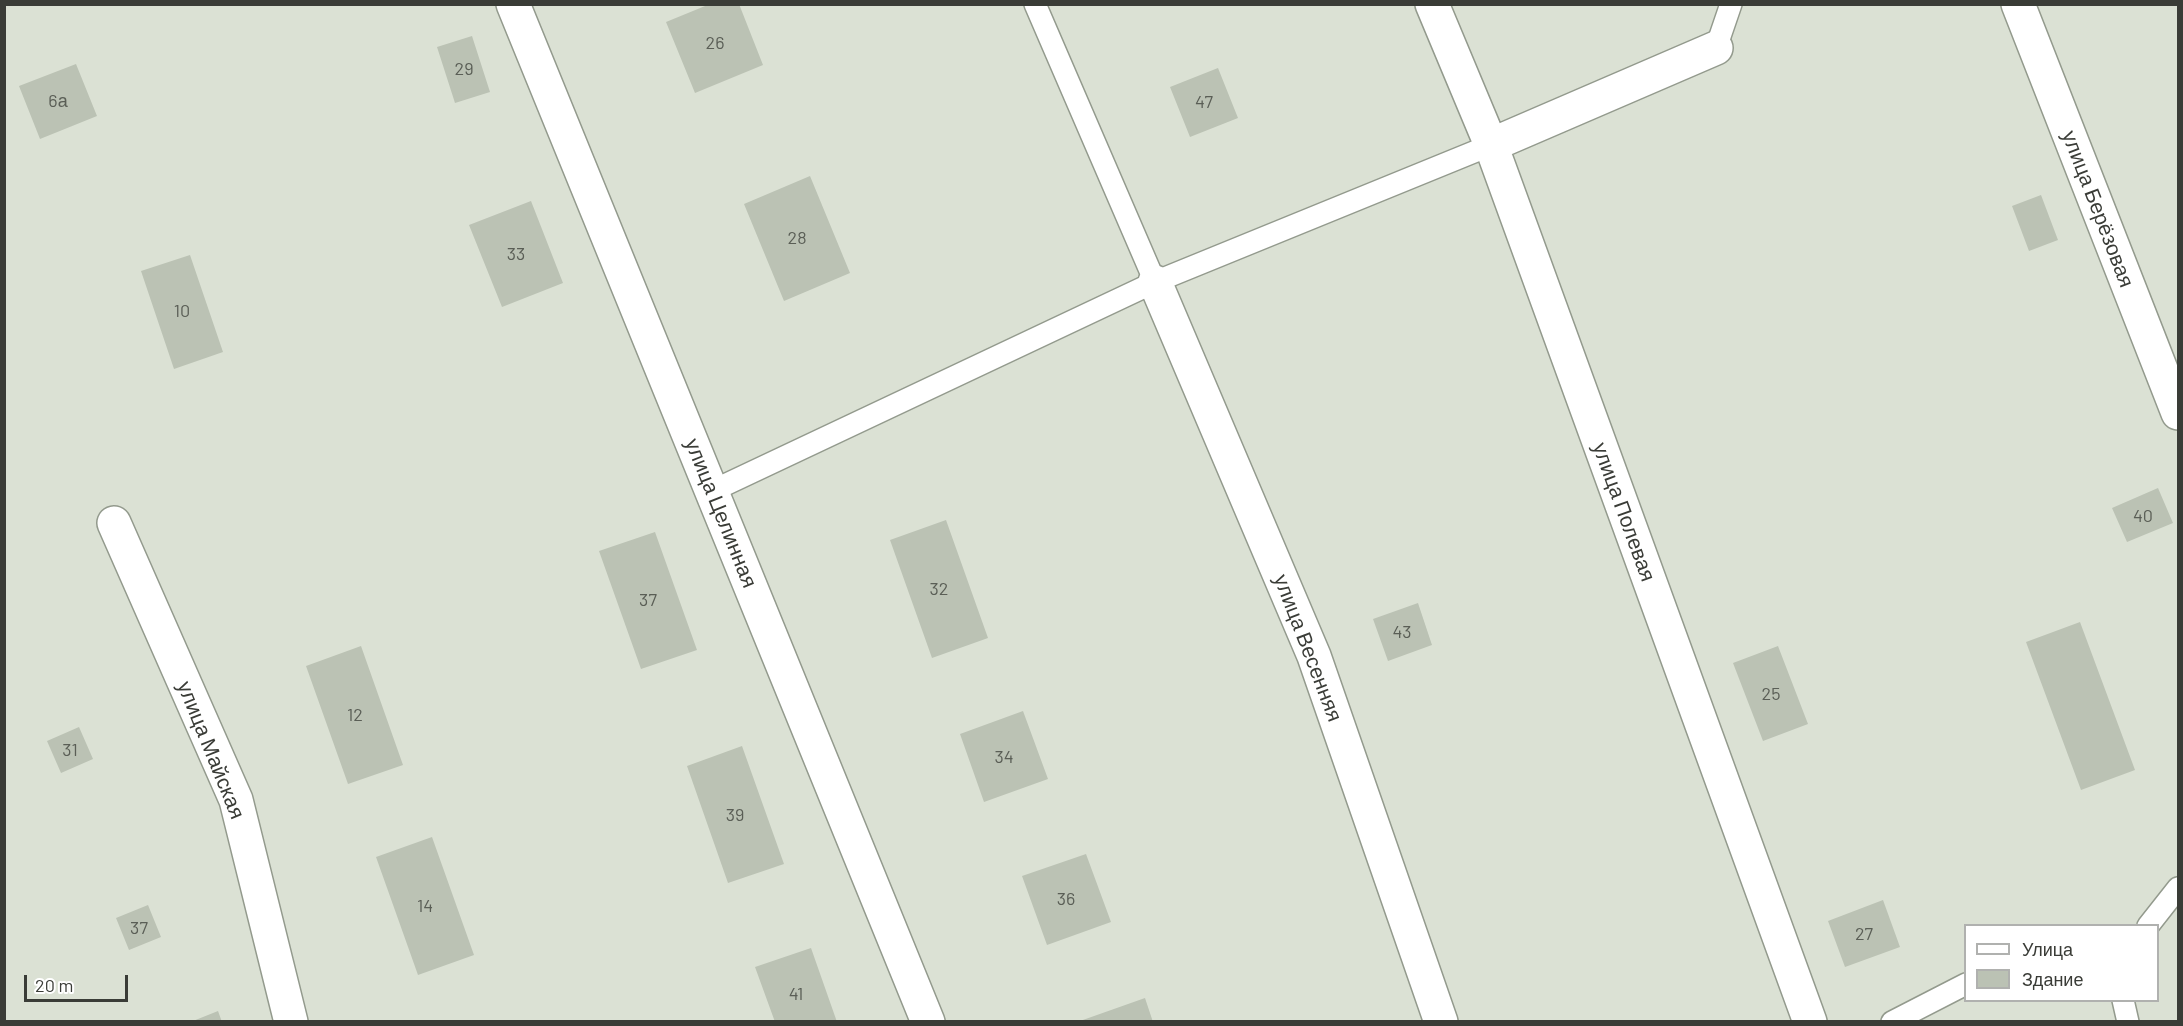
<!DOCTYPE html>
<meta charset="utf-8">
<style>
body{margin:0}
#map{position:relative;width:2183px;height:1026px;overflow:hidden;background:#dbe1d4;font-family:Barlow,sans-serif}
canvas{display:block}
.frame{position:absolute;inset:0;border:6px solid #3a3c37;pointer-events:none}
.legend{position:absolute;left:1964px;top:924px;width:195px;height:78px;box-sizing:border-box;background:#fff;border:2px solid #b0b1af;margin:0;padding:8px 10px;list-style:none;font-size:18px;color:#3a3c37}
.legend li{display:flex;align-items:center;gap:12px;height:30px}
.legend b{width:30px;border:2px solid #b0b1af}
.scale{position:absolute;left:24px;top:975px;width:104px;height:27px;box-sizing:border-box;border:3px solid #3a3c37;border-top:0;padding-left:8px;font-size:18px;line-height:21px;white-space:nowrap;color:#3a3c37;-webkit-text-stroke:4px #fff;paint-order:stroke}
</style>
<div id="map">
<canvas width="2183" height="1026"></canvas>
<div class="frame"></div>
<ul class="legend">
<li><b style="height:8px;background:#fff"></b>Улица</li>
<li><b style="height:16px;background:#bbc2b4"></b>Здание</li>
</ul>
<div class="scale">20 m</div>
</div>
<script>
const ctx = document.querySelector('canvas').getContext('2d');
ctx.lineJoin = 'round';
function paint(path, color) {
  ctx.fillStyle = color;
  ctx.fill(path, 'evenodd');
}
function toPath(rows) {
  const path = new Path2D();
  for (const r of rows) {
    path.moveTo(r[0], r[1]);
    for (let i = 2; i < r.length; i += 2) path.lineTo(r[i], r[i + 1]);
  }
  return path;
}
function strokePath(path, color, width, dash) {
  ctx.strokeStyle = color;
  ctx.lineWidth = width;
  ctx.lineCap = dash ? 'butt' : 'round';
  ctx.setLineDash(dash || []);
  ctx.stroke(path);
}
function drawText(font, color, halo, rows, align = 'center') {
  ctx.font = font + ' Barlow,sans-serif';
  ctx.lineWidth = 6;
  ctx.setLineDash([]);
  ctx.textBaseline = 'middle';
  ctx.strokeStyle = halo;
  ctx.fillStyle = color;
  for (const [text, x, y, turn = 0] of rows) {
    ctx.save();
    ctx.translate(x, y);
    ctx.rotate((+turn || 0) * Math.PI / 180);
    ctx.textAlign = isNaN(turn) ? turn : align;
    if (halo) ctx.strokeText(text, 0, 0);
    ctx.fillText(text, 0, 0);
    ctx.restore();
  }
}
paint(toPath([
 [710,4,739,4,763,65,695,93,666,22],
 [472,36,490,92,455,103,437,47],
 [76,64,97,116,40,139,19,86],
 [1218,68,1238,118,1190,137,1170,87],
 [810,176,850,273,784,301,744,204],
 [2041,195,2058,240,2029,251,2012,206],
 [531,201,563,283,502,307,469,225],
 [190,255,223,352,174,369,141,271],
 [2158,488,2173,523,2127,542,2112,508],
 [946,520,988,638,932,658,890,540],
 [655,532,697,650,641,669,599,551],
 [1418,603,1432,645,1388,661,1373,619],
 [2080,622,2135,770,2081,790,2026,642],
 [361,646,403,765,348,784,306,666],
 [1778,646,1808,724,1763,741,1733,663],
 [1023,711,1048,779,984,802,960,734],
 [79,727,93,759,61,773,47,741],
 [742,746,784,864,728,883,687,766],
 [432,837,474,955,418,975,376,857],
 [1086,854,1111,922,1047,945,1022,876],
 [1883,900,1900,947,1845,967,1828,921],
 [148,905,161,937,129,950,116,918],
 [811,948,837,1022,775,1022,755,967],
 [1145,998,1153,1022,1080,1022,1080,1021],
 [218,1011,222,1022,193,1022,193,1021]
]), '#bbc2b4');
const service = toPath([
 [1035,4,1155,282],
 [1716,48,1731,4],
 [712,491,1155,282,1491,145],
 [2148,926,2178,888],
 [2123,1000,2128,1022],
 [1892,1022,1966,984]
]);
const minor = toPath([
 [513,4,928,1022],
 [1432,4,1491,145,1810,1022],
 [2018,4,2178,413],
 [1491,145,1716,48],
 [1155,282,1314,656,1441,1022],
 [114,523,236,800,291,1022]
]);
strokePath(service, '#939a8d', 24);
strokePath(minor, '#939a8d', 36);
strokePath(service, '#fff', 21);
strokePath(minor, '#fff', 33);
drawText('18px', '#5a5e56', null, [
 ["26",715,43],
 ["29",464,69],
 ["6а",58,101],
 ["47",1204,102],
 ["28",797,238],
 ["33",516,254],
 ["10",182,311],
 ["40",2143,516],
 ["32",939,589],
 ["37",648,600],
 ["43",1402,632],
 ["25",1771,694],
 ["12",355,715],
 ["31",70,750],
 ["34",1004,757],
 ["39",735,815],
 ["36",1066,899],
 ["14",425,906],
 ["37",139,928],
 ["27",1864,934],
 ["41",796,994]
]);
drawText('21px', '#3a3c37', '#fff', [
 ["улица Берёзовая",2098,209,69],
 ["улица Полевая",1624,512,70],
 ["улица Целинная",721,513,68],
 ["улица Весенняя",1308,648,69],
 ["улица Майская",211,750,68]
]);
</script>
